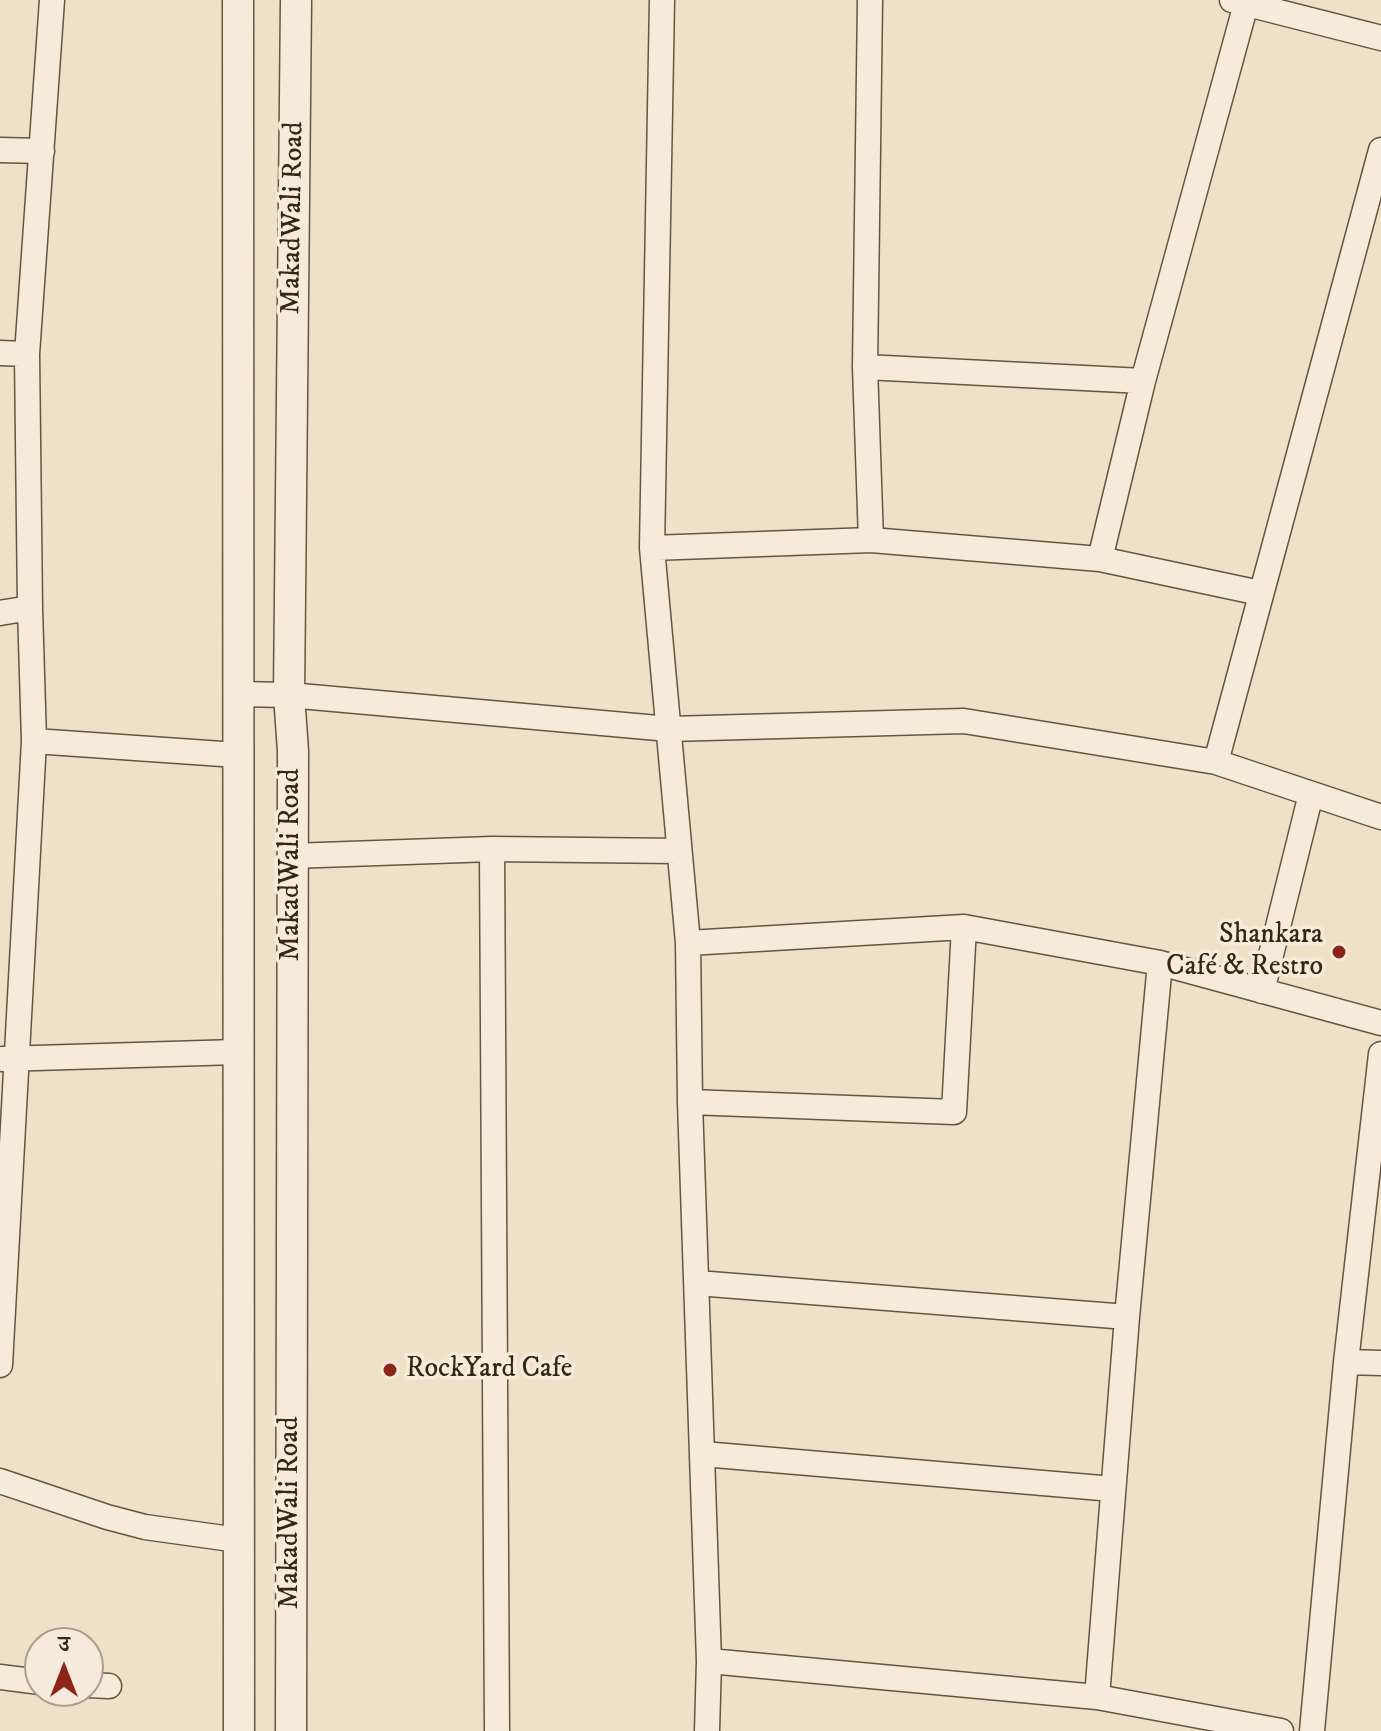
<!DOCTYPE html>
<meta charset="utf-8">
<style>
body{margin:0}
#map{position:relative;width:1381px;height:1731px;overflow:hidden;background:#efe0c8;font-family:"IM FELL DW Pica","Noto Serif Devanagari",serif}
canvas{display:block}
.north{position:absolute;left:24px;top:1627px;width:80px;height:80px;box-sizing:border-box;background:#f5ebdb;border:2px solid #a99d8b;border-radius:50%;rotate:0deg;font-size:22px;font-weight:700;line-height:32px;text-align:center;color:#362714}
.north::after{content:'';display:block;margin:auto;width:28px;height:36px;background:#8f2418;clip-path:polygon(50% 0,100% 100%,50% 72%,0 100%)}
</style>
<div id="map">
<canvas width="1381" height="1731"></canvas>
<div class="north">उ</div>
</div>
<script>
const ctx = document.querySelector('canvas').getContext('2d');
ctx.lineJoin = 'round';
function toPath(rows) {
  const path = new Path2D();
  for (const r of rows) {
    path.moveTo(r[0], r[1]);
    for (let i = 2; i < r.length; i += 2) path.lineTo(r[i], r[i + 1]);
  }
  return path;
}
function strokePath(path, color, width, dash) {
  ctx.strokeStyle = color;
  ctx.lineWidth = width;
  ctx.lineCap = dash ? 'butt' : 'round';
  ctx.setLineDash(dash || []);
  ctx.stroke(path);
}
function drawText(font, color, halo, rows, align = 'center') {
  ctx.font = font + ' "IM FELL DW Pica",serif';
  ctx.lineWidth = 7;
  ctx.setLineDash([]);
  ctx.textBaseline = 'middle';
  ctx.strokeStyle = halo;
  ctx.fillStyle = color;
  for (const [text, x, y, turn = 0] of rows) {
    ctx.save();
    ctx.translate(x, y);
    ctx.rotate((+turn || 0) * Math.PI / 180);
    ctx.textAlign = isNaN(turn) ? turn : align;
    if (halo) ctx.strokeText(text, 0, 0);
    ctx.fillText(text, 0, 0);
    ctx.restore();
  }
}
const minor = toPath([
 [662,0,652,548,688,943,690,1102,709,1661,707,1731],
 [870,0,865,367,871,540],
 [1232,0,1381,38],
 [0,150,42,151],
 [0,353,27,354],
 [865,367,1143,381],
 [652,548,871,540,1100,559,1260,593],
 [1100,559,1143,381,1246,4],
 [0,613,30,608],
 [237,694,289,695,669,729,964,721,1216,762,1381,817],
 [34,741,237,755],
 [1216,762,1381,150],
 [492,849,497,1731],
 [291,856,492,849,679,851],
 [688,943,964,927,1160,963,1381,1023],
 [1262,991,1311,794],
 [2,1059,237,1052],
 [690,1102,954,1112,964,927],
 [697,1283,1127,1317],
 [1346,1362,1381,1363],
 [0,1365,34,741,30,608,27,354,52,0],
 [703,1454,1113,1489],
 [0,1481,107,1517,145,1527,238,1540],
 [709,1661,1097,1697,1281,1731],
 [0,1677,40,1682],
 [88,1685,109,1686],
 [1097,1697,1127,1317,1160,963],
 [1312,1731,1346,1362,1381,1054]
]);
const tertiary = toPath([
 [238,0,239,1731],
 [291,1731,293,751,289,695,296,0]
]);
strokePath(minor, '#645541', 27);
strokePath(tertiary, '#645541', 33);
strokePath(minor, '#f5ebdb', 24);
strokePath(tertiary, '#f5ebdb', 30);
for (const [x, y, r, color] of [
 [1339,952,8,"#8f2418"],
 [390,1370,8,"#8f2418"]
]) {
  const dot = new Path2D();
  dot.arc(x, y, r, 0, 2 * Math.PI);
  ctx.fillStyle = color;
  ctx.fill(dot);
  strokePath(dot, '#f5ebdb', 3);
}
drawText('28px', '#362714', '#f5ebdb', [
 ["MakadWali Road",294,218,-89],
 ["MakadWali Road",292,865,-90],
 ["MakadWali Road",291,1513,-90]
]);
drawText('28px', '#362714', '#f5ebdb', [
 ["Shankara",1323,936],
 ["Café & Restro",1323,968],
 ["RockYard Cafe",406,1370,"left"]
], 'right');
</script>
